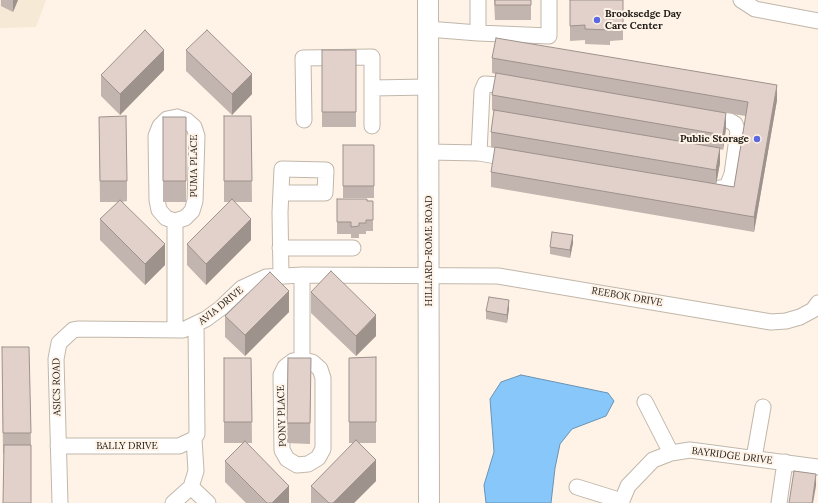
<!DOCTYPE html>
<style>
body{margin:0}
canvas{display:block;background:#fef3e6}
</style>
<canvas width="818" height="503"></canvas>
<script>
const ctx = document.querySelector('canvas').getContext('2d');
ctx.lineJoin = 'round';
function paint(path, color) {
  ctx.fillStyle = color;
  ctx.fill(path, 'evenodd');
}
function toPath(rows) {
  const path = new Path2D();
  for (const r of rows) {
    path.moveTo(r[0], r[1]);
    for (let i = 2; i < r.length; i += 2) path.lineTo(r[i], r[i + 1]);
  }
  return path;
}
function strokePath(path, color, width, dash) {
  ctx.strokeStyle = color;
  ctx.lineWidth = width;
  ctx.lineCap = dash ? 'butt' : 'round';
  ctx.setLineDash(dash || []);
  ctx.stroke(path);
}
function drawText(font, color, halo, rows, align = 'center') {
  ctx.font = font + ' Lora,serif';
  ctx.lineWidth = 4;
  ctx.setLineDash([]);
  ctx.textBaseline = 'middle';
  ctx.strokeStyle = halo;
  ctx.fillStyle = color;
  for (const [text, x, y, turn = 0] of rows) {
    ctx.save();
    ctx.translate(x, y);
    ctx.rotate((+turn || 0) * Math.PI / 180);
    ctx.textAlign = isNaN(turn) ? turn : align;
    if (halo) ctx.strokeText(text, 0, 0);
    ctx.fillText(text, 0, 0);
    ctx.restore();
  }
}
paint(toPath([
 [0,0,46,0,36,27,0,28]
]), '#f6e9d5');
const water = toPath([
 [521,375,608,393,614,401,606,416,572,429,560,444,555,468,551,503,486,503,484,485,494,452,490,399,501,382,521,375]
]);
paint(water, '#88c7f9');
strokePath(water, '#6893b5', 1);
const minor = toPath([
 [741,0,755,9,818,21],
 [428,29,478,33,549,36,549,0],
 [478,33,478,0],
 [372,88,428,87],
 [177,117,186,120,194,127,197,136,195,201,192,211,185,218,175,221,166,218,159,210,157,200,156,136,160,126,167,119,177,117],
 [707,117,728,120,735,124,738,131,732,174,727,187,708,190],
 [304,120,303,58,372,57,372,126],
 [429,152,479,153,513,159],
 [479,153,482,91,485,84,513,86],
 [281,193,325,193,326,170,282,169,280,212,281,276],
 [175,221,175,330],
 [280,248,353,248],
 [302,275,302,360],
 [302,360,312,362,320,369,323,378,323,449,318,458,308,464,297,465,287,459,282,450,281,375,285,367,293,361,302,360],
 [645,402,671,453],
 [58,446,179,446,194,439],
 [754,458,763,407],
 [191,487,196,471,194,439,197,434,196,324],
 [577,487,622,501],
 [60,503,56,359,59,343,73,330,79,329,183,330,206,319,221,308,242,288,266,277,302,275,498,276,771,322,786,321,800,317,813,310,818,303],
 [173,503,191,487,208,503],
 [621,503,628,486,653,460,671,453,690,450,818,467],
 [779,503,785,462]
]);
const major = toPath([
 [428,0,429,503]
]);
strokePath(minor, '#c1b7ab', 17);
strokePath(major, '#c1b7ab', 22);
strokePath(minor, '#fff', 15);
strokePath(major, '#fff', 20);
paint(toPath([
 [1,0,18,0,13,12,1,6],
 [494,0,531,0,531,20,495,20],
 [570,0,623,0,623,40,610,41,610,45,585,44,585,40,570,41],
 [186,50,252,94,232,115,186,71],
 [322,50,356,50,356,127,322,127],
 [492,58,777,100,754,232,491,187,491,172,495,148,491,147,491,132,494,111,492,110,492,95,496,74,492,73],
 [726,113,746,116,734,187,716,184,720,163,720,149,723,150,726,128],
 [164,70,120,115,101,96,101,75],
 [224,116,251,116,252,202,234,202,251,240,206,285,187,265,187,244,229,202,224,202],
 [99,117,127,181,127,201,122,202,165,265,145,285,100,240,100,219,118,202,100,202],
 [163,117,186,117,186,202,163,202],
 [343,145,374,145,374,198,343,198],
 [337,199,373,201,373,231,366,231,366,234,359,234,359,238,351,238,351,234,337,234],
 [573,243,570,258,550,254,550,247],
 [311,292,376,336,356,356,311,313],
 [509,308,507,323,486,319,486,311],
 [289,312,245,356,225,337,225,316],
 [29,347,31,445,3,454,2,368],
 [376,357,376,443,359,443,376,481,354,503,311,503,311,486,354,443,349,443,349,358],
 [224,358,251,358,252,443,247,443,289,503,246,503,225,482,225,461,243,443,224,443],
 [288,358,311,358,310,444,287,443]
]), '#c2b4ae');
paint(toPath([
 [13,0,18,0,13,12],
 [164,50,164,70,120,115,120,94],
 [252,74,252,94,232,115,232,94],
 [777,85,777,100,754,232,754,217],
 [726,113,726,128,723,150,723,135],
 [720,148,720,163,716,185,716,170],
 [251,219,251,240,206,285,206,264],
 [573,235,573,243,570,258,570,250],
 [165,244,165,265,145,285,145,264],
 [289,291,289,312,245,356,245,335],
 [509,300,509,308,507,323,507,315],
 [376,315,376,336,356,356,356,336],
 [376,460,376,481,354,503,333,503],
 [816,474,816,486,813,503,812,503],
 [289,486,289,503,272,503]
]), '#9e928d');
const building = toPath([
 [495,0,531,0,531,5,495,5,495,0],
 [570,0,623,0,623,26,610,26,610,30,585,29,585,25,570,26,570,0],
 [145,30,164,50,120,94,101,75,145,30],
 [207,30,252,74,232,94,186,50,207,30],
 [496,38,777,85,754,217,491,172,495,147,734,187,748,102,492,58,496,38],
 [322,50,356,50,356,112,322,112,322,50],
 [496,73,726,113,723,135,492,95,496,73],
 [494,110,720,148,716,170,491,132,494,110],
 [126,116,127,181,100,181,99,117,126,116],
 [224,116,251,116,252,181,224,181,224,116],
 [163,117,186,117,186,181,163,181,163,117],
 [343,145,374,145,374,186,343,186,343,145],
 [232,199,251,219,206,264,187,244,232,199],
 [337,199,367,199,367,201,373,201,373,220,366,220,366,223,359,223,359,226,351,227,351,222,337,222,337,199],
 [120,200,165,244,145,264,100,219,120,200],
 [552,232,573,235,570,250,550,247,552,232],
 [331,271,376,315,356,336,311,292,331,271],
 [270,272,289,291,245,335,225,316,270,272],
 [489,297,509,300,507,315,486,311,489,297],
 [2,347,29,347,31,433,3,433,2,347],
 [376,357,376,422,349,422,349,358,376,357],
 [224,358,251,358,252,422,224,422,224,358],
 [288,358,311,358,310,423,287,423,288,358],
 [356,440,376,460,333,503,329,503,311,486,356,440],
 [245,441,289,486,272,503,267,503,225,461,245,441],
 [4,445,31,445,31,503,3,503,4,445],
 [794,471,816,474,812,503,789,503,794,471]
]);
paint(building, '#e1d1ca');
strokePath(building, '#9e928d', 1);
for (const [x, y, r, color] of [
 [597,20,4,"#5b68df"],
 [757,139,4,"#5b68df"]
]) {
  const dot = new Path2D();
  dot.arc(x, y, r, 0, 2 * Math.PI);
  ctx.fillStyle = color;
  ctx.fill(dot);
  strokePath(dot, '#fef3e6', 1.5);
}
drawText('bold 10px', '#1e1a16', '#fef3e6', [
 ["Brooksedge Day",605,14],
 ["Care Center",605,26],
 ["Public Storage",749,139,"right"]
], 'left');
drawText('10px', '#1e1a16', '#fef3e6', [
 ["PUMA PLACE",194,166,-90],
 ["HILLIARD-ROME ROAD",429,251,-90],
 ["REEBOK DRIVE",627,297,10],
 ["AVIA DRIVE",221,306,-39],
 ["ASICS ROAD",57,387,-91],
 ["PONY PLACE",282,416,-92],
 ["BALLY DRIVE",127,446],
 ["BAYRIDGE DRIVE",732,456,7]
]);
</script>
